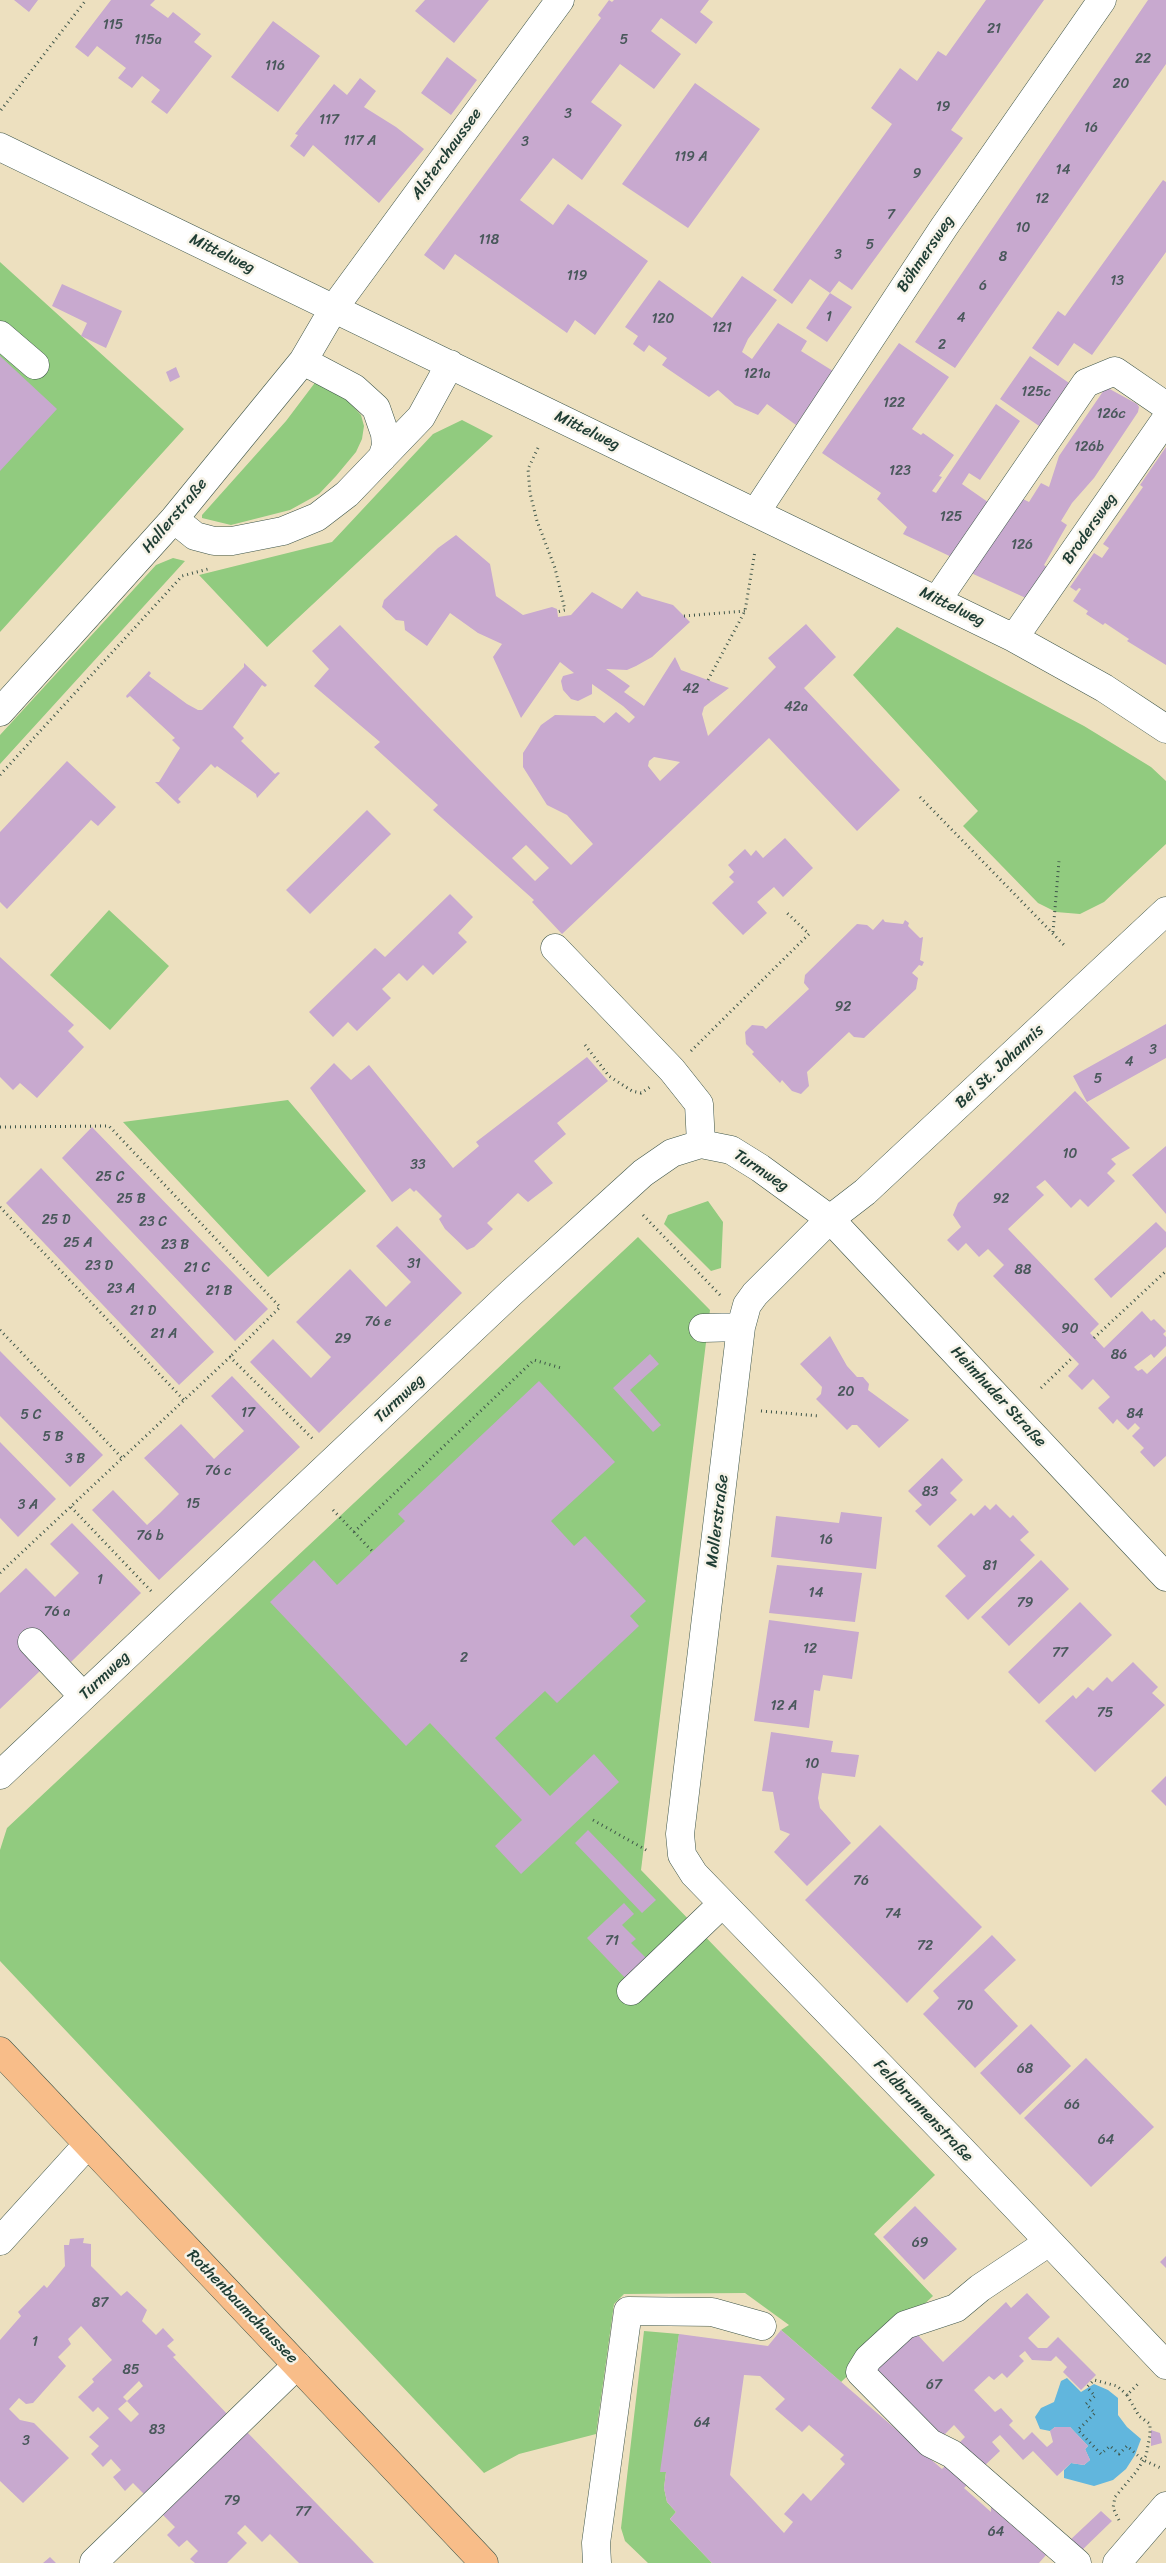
<!DOCTYPE html>
<meta charset="utf-8">
<style>
body{margin:0}
canvas{display:block;background:#ede0bf}
</style>
<canvas width="1166" height="2563"></canvas>
<script>
const ctx = document.querySelector('canvas').getContext('2d');
ctx.lineJoin = 'round';
function paint(path, color) {
  ctx.fillStyle = color;
  ctx.fill(path, 'evenodd');
}
function toPath(rows) {
  const path = new Path2D();
  for (const r of rows) {
    path.moveTo(r[0], r[1]);
    for (let i = 2; i < r.length; i += 2) path.lineTo(r[i], r[i + 1]);
  }
  return path;
}
function strokePath(path, color, width, dash) {
  ctx.strokeStyle = color;
  ctx.lineWidth = width;
  ctx.lineCap = dash ? 'butt' : 'round';
  ctx.setLineDash(dash || []);
  ctx.stroke(path);
}
function drawText(font, color, halo, rows, align = 'center') {
  ctx.font = font + ' Sriracha,sans-serif';
  ctx.lineWidth = 5;
  ctx.setLineDash([]);
  ctx.textBaseline = 'middle';
  ctx.strokeStyle = halo;
  ctx.fillStyle = color;
  for (const [text, x, y, turn = 0] of rows) {
    ctx.save();
    ctx.translate(x, y);
    ctx.rotate((+turn || 0) * Math.PI / 180);
    ctx.textAlign = isNaN(turn) ? turn : align;
    if (halo) ctx.strokeText(text, 0, 0);
    ctx.fillText(text, 0, 0);
    ctx.restore();
  }
}
paint(toPath([
 [0,262,184,429,0,632],
 [317,380,349,402,361,415,364,426,362,439,356,452,336,476,319,494,290,510,231,525,202,518,202,515,286,421],
 [462,420,493,436,267,647,199,575,332,542,433,434],
 [173,558,185,561,0,764,0,735,156,565],
 [897,627,1084,726,1151,767,1166,781,1166,844,1104,902,1080,914,1056,912,1038,903,963,826,978,811,853,675],
 [109,910,169,966,110,1030,50,975],
 [288,1100,366,1191,268,1277,123,1122],
 [708,1201,723,1222,721,1268,711,1271,664,1224,668,1215],
 [638,1237,710,1310,641,1870,935,2175,874,2234,933,2296,841,2382,781,2330,789,2325,745,2293,624,2294,614,2304,596,2434,519,2454,484,2473,0,1961,0,1850,7,1828],
 [644,2331,679,2334,661,2471,666,2472,664,2488,667,2502,676,2512,670,2519,712,2563,648,2563,625,2541,621,2528]
]), '#91cb7f');
paint(toPath([
 [1067,2378,1081,2392,1094,2384,1108,2390,1118,2398,1118,2415,1127,2427,1141,2439,1135,2455,1126,2469,1113,2480,1094,2486,1064,2478,1064,2470,1071,2463,1084,2465,1090,2460,1085,2449,1088,2446,1070,2427,1055,2427,1050,2431,1040,2429,1035,2417,1041,2408,1054,2402,1061,2381]
]), '#61b6dd');
paint(toPath([
 [14,0,38,0,29,12],
 [111,0,155,0,150,5,168,18,173,12,201,34,194,42,212,56,167,114,151,102,160,90,142,76,132,88,118,78,126,68,97,46,88,57,75,47],
 [425,0,489,0,454,43,415,11],
 [609,0,612,2,614,0,709,0,700,12,713,22,696,44,661,18,651,31,681,54,654,89,620,64,591,102,622,125,582,180,553,158,520,200,553,225,568,204,648,261,595,335,575,320,567,333,455,254,444,270,424,255,601,18,598,15],
 [986,0,1044,0,951,130,963,138,852,290,839,281,830,293,852,307,827,342,806,328,830,293,810,279,792,304,773,290,892,124,871,108,900,68,917,81,938,51,946,56],
 [1148,0,1166,0,1166,64,955,368,915,342],
 [273,21,320,56,278,112,231,77],
 [447,57,477,80,451,115,421,93],
 [360,78,376,91,364,107,396,127,424,149,379,203,313,145,304,157,290,146,298,135,295,134,334,84,347,95],
 [695,83,760,129,688,228,622,184],
 [1163,180,1166,182,1166,252,1092,355,1074,343,1058,366,1032,348,1058,311,1065,316],
 [742,276,777,300,748,339,742,352,752,359,778,323,807,341,801,351,833,371,796,425,767,404,758,415,735,405,718,390,709,397,662,365,667,358,649,345,644,352,633,344,638,336,625,327,659,280,712,318],
 [62,284,122,311,106,348,81,336,87,323,52,306],
 [899,343,949,377,912,429,921,435,923,433,954,455,939,476,942,477,932,491,936,493,996,404,1020,421,980,480,969,473,962,484,995,507,960,561,903,534,907,527,877,499,881,493,822,453],
 [0,356,57,409,0,471],
 [1030,356,1072,385,1042,428,1000,399],
 [176,367,180,377,170,382,166,372],
 [1106,387,1137,404,1139,407,1138,412,1094,478,1072,503,1061,521,1067,525,1044,565,1048,568,1028,599,971,573,1023,499,1029,502,1041,483,1049,487,1059,456],
 [1166,447,1166,665,1127,641,1129,639,1105,623,1103,625,1086,614,1088,611,1073,601,1081,589,1079,588,1076,591,1070,587,1094,553,1102,558,1109,548,1103,544,1143,487,1140,485],
 [456,535,490,564,496,596,523,615,552,607,557,609,558,617,571,615,592,592,622,609,637,591,642,596,673,605,690,622,652,657,636,666,627,670,606,669,630,686,624,692,644,706,675,657,681,670,729,688,704,707,702,714,708,736,776,667,768,658,806,624,836,657,804,688,900,790,857,831,769,738,562,934,532,902,534,900,433,810,438,805,374,747,380,742,314,686,329,669,312,651,340,625,571,865,593,844,567,815,547,805,523,767,523,753,541,725,555,715,595,716,604,723,616,712,629,723,635,717,623,706,592,684,592,694,578,701,571,699,563,690,561,681,563,676,574,673,560,662,521,718,493,657,502,644,478,633,450,613,427,646,405,630,404,621,396,620,382,607,384,600,438,548],
 [654,757,680,762,660,781,648,766,649,761],
 [526,845,549,868,535,881,512,858],
 [244,663,267,685,265,687,262,685,233,727,244,738,241,741,275,774,278,772,280,773,257,798,256,794,217,766,215,768,211,764,178,799,181,802,178,804,155,782,159,782,180,748,172,740,175,738,130,696,127,698,126,696,149,671,151,673,149,676,187,704,198,710,202,710,244,667],
 [67,761,116,807,98,826,91,820,7,909,0,902,0,832],
 [367,810,391,834,310,914,286,890],
 [785,838,813,868,783,897,774,887,757,902,767,913,743,935,712,903,734,882,729,877,734,872,728,865,745,849,751,856,756,850,763,858],
 [450,894,473,917,458,933,467,942,433,975,423,965,407,981,399,973,382,989,391,998,357,1031,348,1022,333,1037,309,1012,375,948,385,957],
 [883,919,885,922,903,924,905,920,909,923,908,926,920,938,923,937,920,960,924,962,922,966,919,965,912,973,918,978,916,989,864,1038,854,1037,849,1032,807,1072,809,1086,801,1094,792,1091,782,1080,780,1083,752,1054,754,1052,746,1044,745,1032,752,1025,763,1026,766,1029,809,989,804,983,805,975,857,924,867,925,873,930],
 [0,957,74,1025,68,1031,84,1047,37,1098,20,1083,13,1090,0,1077],
 [1166,1024,1166,1058,1087,1102,1073,1076],
 [587,1057,608,1081,557,1123,566,1134,534,1161,553,1183,528,1202,518,1193,487,1223,493,1229,474,1247,467,1250,445,1229,439,1219,442,1216,416,1190,414,1192,410,1188,392,1202,310,1088,334,1063,351,1080,369,1065,453,1168,479,1146,476,1142],
 [1075,1091,1130,1148,1111,1159,1116,1164,1107,1173,1115,1181,1088,1207,1080,1199,1071,1208,1045,1180,1036,1187,1044,1195,1008,1229,1099,1324,1090,1333,1104,1348,1142,1311,1151,1321,1154,1319,1166,1331,1163,1334,1166,1337,1166,1346,1154,1358,1151,1354,1134,1367,1138,1371,1142,1369,1147,1374,1166,1356,1166,1456,1154,1467,1140,1452,1144,1448,1132,1436,1140,1428,1135,1423,1128,1430,1117,1419,1113,1424,1098,1408,1110,1397,1093,1379,1082,1390,1068,1376,1079,1364,993,1276,1004,1265,988,1249,979,1257,966,1243,958,1251,947,1240,961,1227,953,1215,958,1203],
 [92,1127,268,1309,235,1341,62,1158],
 [1166,1146,1166,1214,1132,1175],
 [41,1168,214,1352,179,1385,6,1203],
 [1156,1222,1166,1232,1166,1247,1111,1298,1094,1279],
 [397,1226,462,1293,319,1433,250,1362,273,1339,311,1378,331,1357,296,1322,350,1269,386,1307,411,1282,376,1246],
 [830,1336,847,1366,857,1377,863,1377,869,1384,868,1390,909,1420,879,1448,857,1425,852,1425,847,1430,816,1399,821,1394,822,1387,800,1364],
 [0,1351,103,1455,70,1487,0,1416],
 [650,1354,659,1364,630,1390,661,1425,653,1432,613,1388],
 [232,1376,300,1447,159,1580,92,1510,113,1490,147,1525,160,1513,179,1494,144,1458,181,1424,214,1459,244,1431,211,1396],
 [539,1381,615,1462,551,1521,574,1546,585,1536,646,1601,630,1616,639,1626,557,1703,545,1691,495,1738,550,1796,594,1754,619,1782,521,1874,495,1846,522,1820,430,1723,406,1746,270,1602,314,1560,337,1585,405,1521,398,1514],
 [0,1442,56,1499,18,1537,0,1518],
 [942,1458,963,1480,950,1493,957,1500,930,1526,915,1511,922,1505,908,1491],
 [996,1504,1010,1518,1013,1515,1029,1532,1020,1540,1035,1555,968,1620,945,1596,966,1576,937,1546,971,1513,974,1516,985,1505,990,1510],
 [841,1512,882,1517,876,1569,771,1557,776,1516,839,1523],
 [72,1523,141,1593,71,1662,42,1632,23,1650,41,1670,0,1709,0,1593,26,1568,55,1597,79,1573,50,1544],
 [1041,1560,1069,1589,1009,1646,981,1617],
 [777,1565,862,1573,855,1622,769,1613],
 [1080,1602,1112,1635,1039,1704,1008,1672],
 [769,1620,859,1632,852,1679,823,1675,820,1691,814,1690,809,1728,754,1721],
 [1133,1662,1158,1687,1152,1693,1165,1705,1095,1772,1045,1721,1073,1695,1076,1699,1088,1687,1093,1691,1107,1677,1112,1682],
 [771,1732,833,1741,831,1752,859,1755,855,1777,822,1773,818,1798,820,1808,851,1843,807,1886,774,1852,790,1834,780,1830,773,1792,762,1791],
 [1166,1776,1166,1806,1151,1791],
 [880,1825,982,1927,907,2003,805,1900],
 [588,1830,656,1900,642,1913,575,1843],
 [624,1903,634,1914,622,1925,636,1939,631,1943,647,1959,626,1979,587,1938],
 [992,1935,1016,1960,984,1990,1018,2026,975,2068,923,2014,939,1998,933,1991],
 [1031,2024,1071,2066,1020,2115,980,2073],
 [1086,2058,1154,2127,1091,2187,1024,2118],
 [915,2206,957,2249,924,2280,883,2237],
 [84,2238,83,2243,91,2244,91,2266,121,2296,127,2291,147,2310,142,2321,156,2335,163,2328,174,2340,167,2346,176,2355,173,2357,230,2417,146,2496,133,2483,125,2491,113,2477,121,2470,111,2459,103,2467,91,2454,99,2446,89,2437,109,2418,98,2407,93,2412,78,2397,94,2382,92,2379,112,2360,81,2326,68,2339,71,2344,58,2357,66,2366,33,2403,26,2404,19,2398,9,2409,20,2420,34,2423,69,2458,23,2503,0,2481,0,2340,21,2316,18,2312,44,2285,47,2288,65,2266,64,2245,69,2245,70,2239],
 [139,2381,143,2386,127,2401,139,2414,131,2422,118,2409,127,2401,123,2397],
 [1166,2256,1166,2268,1160,2262],
 [1027,2293,1050,2317,1028,2338,1038,2348,1047,2348,1058,2337,1096,2375,1081,2390,1063,2372,1067,2367,1056,2356,1051,2361,1032,2360,1025,2351,1019,2356,1024,2361,1007,2378,1002,2373,994,2380,989,2376,974,2390,995,2412,1001,2408,1013,2421,1009,2425,1024,2440,1032,2432,1047,2447,1053,2442,1050,2431,1055,2427,1070,2427,1088,2446,1085,2449,1090,2460,1084,2465,1071,2463,1057,2476,1033,2451,1023,2460,1000,2435,992,2442,1000,2451,981,2469,958,2444,965,2437,954,2425,940,2439,874,2370,915,2332,943,2362,1006,2302,1011,2308],
 [781,2330,942,2469,946,2465,968,2484,964,2488,991,2512,991,2507,1046,2555,1039,2563,712,2563,670,2519,676,2512,667,2502,664,2488,666,2472,660,2472,679,2334,768,2346],
 [744,2375,760,2376,785,2399,775,2409,802,2432,809,2425,844,2455,840,2459,845,2464,811,2501,803,2493,784,2514,793,2522,784,2533,730,2475],
 [245,2430,355,2543,374,2563,299,2563,270,2534,262,2542,245,2525,237,2533,247,2543,227,2563,195,2563,190,2559,198,2551,187,2540,179,2547,167,2535,175,2527,161,2513],
 [1151,2430,1160,2433,1162,2443,1151,2446],
 [1101,2511,1112,2521,1079,2553,1069,2541],
 [50,2557,56,2563,43,2563]
]), '#c8a9cf');
const minor = toPath([
 [0,147,1014,638,1104,688,1166,729],
 [0,335,35,365],
 [303,361,354,388,376,408,385,434,386,446,382,458],
 [756,512,944,227,1102,0],
 [174,519,195,536,214,541,232,541,283,531,317,517,347,494,421,417,450,364],
 [937,600,1086,383,1115,371,1166,406],
 [1014,638,1166,419],
 [0,712,174,519,303,361,334,308,560,0],
 [1166,911,865,1192,830,1219,755,1294,747,1305,741,1327,680,1834,682,1855,694,1874,960,2148,1166,2365],
 [555,948,672,1070,699,1104,701,1144],
 [703,1328,741,1327],
 [32,1642,83,1696],
 [0,1775,511,1293,643,1173,672,1153,701,1144,731,1150,760,1168,830,1219,1166,1577],
 [631,1991,722,1904],
 [0,2241,88,2144],
 [1049,2242,980,2288,956,2308,905,2325,868,2359,860,2372,930,2443,952,2454,1077,2563],
 [94,2562,297,2365],
 [597,2563,596,2543,628,2311,712,2312,762,2326],
 [1117,2563,1166,2506]
]);
const major = toPath([
 [0,2051,484,2563]
]);
strokePath(minor, '#3e5549', 29);
strokePath(major, '#3e5549', 29);
strokePath(toPath([
 [1,110,86,0],
 [538,448,528,469,530,493,537,521,555,568,565,610,557,612],
 [684,616,745,611],
 [708,680,745,611,755,551],
 [0,775,182,576,208,569],
 [920,797,1065,946],
 [1053,932,1059,861],
 [585,1045,609,1076,632,1091,641,1093,650,1087],
 [691,1051,809,934,785,911],
 [0,1127,109,1126,280,1307,230,1357],
 [0,1207,184,1400],
 [643,1215,721,1296],
 [0,1330,123,1459],
 [1094,1338,1166,1271],
 [1041,1388,1073,1357],
 [761,1411,820,1416],
 [71,1507,153,1593],
 [333,1510,373,1552],
 [354,1532,534,1360,561,1368],
 [0,1573,230,1357,315,1441],
 [593,1820,648,1851],
 [1127,2395,1117,2386,1094,2380,1087,2387,1095,2396,1086,2404,1095,2413,1078,2430,1101,2454,1110,2446,1119,2454,1127,2446,1143,2460,1163,2469],
 [1119,2520,1113,2508,1115,2497,1136,2472,1146,2456,1150,2435,1150,2424,1139,2416,1127,2395,1139,2383]
]), '#3e5549', 3, [1, 4]);
strokePath(minor, '#fff', 28);
strokePath(major, '#f8bd89', 28);
drawText('14px', '#49585b', null, [
 ["115",113,25],
 ["21",994,29],
 ["115a",148,40],
 ["5",624,40],
 ["22",1143,59],
 ["116",275,66],
 ["20",1121,84],
 ["19",943,107],
 ["3",568,114],
 ["117",329,120],
 ["16",1091,128],
 ["117 A",360,141],
 ["3",525,142],
 ["119 A",691,157],
 ["14",1063,170],
 ["9",917,174],
 ["12",1042,199],
 ["7",891,215],
 ["10",1023,228],
 ["118",489,240],
 ["5",870,245],
 ["3",838,255],
 ["8",1003,257],
 ["119",577,276],
 ["13",1117,281],
 ["6",983,286],
 ["1",829,317],
 ["4",961,318],
 ["120",663,319],
 ["121",722,328],
 ["2",942,345],
 ["121a",757,374],
 ["125c",1036,392],
 ["122",894,403],
 ["126c",1111,414],
 ["126b",1089,447],
 ["123",900,471],
 ["125",951,517],
 ["126",1022,545],
 ["42",691,689],
 ["42a",796,707],
 ["92",843,1007],
 ["3",1153,1050],
 ["4",1129,1062],
 ["5",1098,1079],
 ["10",1070,1154],
 ["33",418,1165],
 ["25 C",110,1177],
 ["25 B",131,1199],
 ["92",1001,1199],
 ["25 D",56,1220],
 ["23 C",153,1222],
 ["25 A",78,1243],
 ["23 B",175,1245],
 ["31",414,1264],
 ["23 D",99,1266],
 ["21 C",197,1268],
 ["88",1023,1270],
 ["23 A",121,1289],
 ["21 B",219,1291],
 ["21 D",143,1311],
 ["76 e",378,1322],
 ["90",1070,1329],
 ["21 A",164,1334],
 ["29",343,1339],
 ["86",1119,1355],
 ["20",846,1392],
 ["17",248,1413],
 ["84",1135,1414],
 ["5 C",31,1415],
 ["5 B",53,1437],
 ["3 B",75,1459],
 ["76 c",218,1471],
 ["83",930,1492],
 ["15",193,1504],
 ["3 A",28,1505],
 ["76 b",150,1536],
 ["16",826,1540],
 ["81",990,1566],
 ["1",100,1580],
 ["14",816,1593],
 ["79",1025,1603],
 ["76 a",57,1612],
 ["12",810,1649],
 ["77",1060,1653],
 ["2",464,1658],
 ["12 A",784,1706],
 ["75",1105,1713],
 ["10",812,1764],
 ["76",861,1881],
 ["74",893,1914],
 ["71",612,1941],
 ["72",925,1946],
 ["70",965,2006],
 ["68",1025,2069],
 ["66",1072,2105],
 ["64",1106,2140],
 ["69",920,2243],
 ["87",100,2303],
 ["1",35,2342],
 ["85",131,2370],
 ["67",934,2385],
 ["64",702,2423],
 ["83",157,2430],
 ["3",26,2441],
 ["79",232,2501],
 ["77",303,2512],
 ["64",996,2532]
]);
drawText('16px', '#1f3d34', '#f7f3e8', [
 ["Alsterchaussee",447,154,-54],
 ["Mittelweg",222,254,26],
 ["Böhmersweg",926,254,-56],
 ["Mittelweg",587,431,26],
 ["Hallerstraße",175,516,-50],
 ["Brodersweg",1090,529,-55],
 ["Mittelweg",952,607,26],
 ["Bei St. Johannis",1000,1067,-43],
 ["Turmweg",761,1171,34],
 ["Heimhuder Straße",998,1397,47],
 ["Turmweg",400,1399,-43],
 ["Mollerstraße",718,1521,-83],
 ["Turmweg",105,1676,-43],
 ["Feldbrunnenstraße",923,2111,46],
 ["Rothenbaumchaussee",242,2307,46]
]);
</script>
